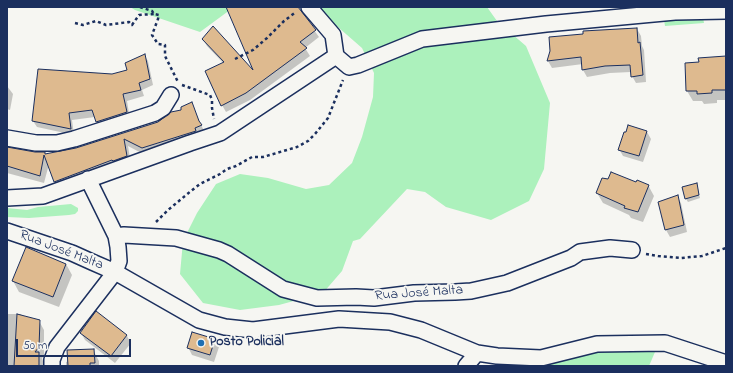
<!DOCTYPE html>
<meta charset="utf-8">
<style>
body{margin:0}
#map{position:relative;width:733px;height:373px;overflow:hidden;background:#f6f6f2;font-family:"Indie Flower",sans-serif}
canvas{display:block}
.frame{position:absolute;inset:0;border:8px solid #1b2f5e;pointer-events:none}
.scale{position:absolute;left:16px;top:339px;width:115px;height:18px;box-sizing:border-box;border:2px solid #1b2f5e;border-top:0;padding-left:5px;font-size:12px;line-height:14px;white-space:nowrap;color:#1b2f5e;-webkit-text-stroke:3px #f6f6f2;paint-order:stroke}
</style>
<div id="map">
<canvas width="733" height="373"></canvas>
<div class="frame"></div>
<div class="scale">50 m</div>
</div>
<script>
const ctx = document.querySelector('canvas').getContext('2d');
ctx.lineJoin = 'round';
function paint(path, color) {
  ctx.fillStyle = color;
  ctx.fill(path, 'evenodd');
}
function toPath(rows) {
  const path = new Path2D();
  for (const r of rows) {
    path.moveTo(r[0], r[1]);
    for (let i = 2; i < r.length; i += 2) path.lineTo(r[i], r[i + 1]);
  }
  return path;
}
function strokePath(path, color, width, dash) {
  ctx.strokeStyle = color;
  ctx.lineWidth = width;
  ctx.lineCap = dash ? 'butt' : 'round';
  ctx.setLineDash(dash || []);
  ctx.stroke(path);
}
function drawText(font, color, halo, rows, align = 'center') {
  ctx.font = font + ' "Indie Flower",sans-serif';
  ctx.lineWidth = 4;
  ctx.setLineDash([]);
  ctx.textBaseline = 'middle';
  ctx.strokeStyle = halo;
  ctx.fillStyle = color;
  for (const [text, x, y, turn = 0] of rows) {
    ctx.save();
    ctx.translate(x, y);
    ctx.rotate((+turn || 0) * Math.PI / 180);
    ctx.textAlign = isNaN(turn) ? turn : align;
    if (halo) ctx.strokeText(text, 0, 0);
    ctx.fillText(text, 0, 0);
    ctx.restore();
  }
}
paint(toPath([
 [130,7,234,7,200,32,135,10],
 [315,7,487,7,497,21,526,46,550,103,544,169,529,201,491,220,446,207,425,192,407,189,360,239,353,241,342,271,323,293,279,305,240,310,203,303,180,274,183,241,197,213,216,184,240,174,268,178,306,189,329,185,352,163,362,137,373,97,374,73,362,48],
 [703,17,704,23,665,26,664,20],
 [71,204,78,208,78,211,75,214,69,215,29,218,7,217,7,208,27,210,38,207],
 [591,352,655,352,649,366,508,366,510,364]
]), '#acf1bc');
paint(toPath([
 [231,7,297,7,319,37,305,48,310,56,250,100,226,112,222,105,224,64,207,46,203,39,256,74],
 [637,29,641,36,642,46,644,50,646,82,636,83,632,76,631,72,610,73,587,77,583,70,583,64,552,68,548,61,551,51],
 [144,55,148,61,153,85,142,90,144,96,127,101,130,119,101,129,95,117,72,120,74,135,37,127,33,121,112,75,128,70],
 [726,57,726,100,717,100,717,103,704,104,702,101,693,101,687,91,700,63],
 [7,86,13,94,10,110,7,109],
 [191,104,205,133,147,156,128,146,131,164,60,190,55,182,49,164,44,183,7,173,7,148,35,153,45,153,46,155,76,149,158,122,183,110],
 [629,126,647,132,651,139,643,162,623,156,619,149],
 [637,183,648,185,654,196,643,222,631,218,629,215,603,203,597,193],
 [697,184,700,198,688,202,686,199],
 [677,196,681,203,687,232,670,237,666,230,660,202],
 [66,264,72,275,59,307,19,292,13,281],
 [96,313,127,336,131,343,115,363,85,340,81,333],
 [7,314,21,314,22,316,39,321,44,330,44,356,42,358,43,361,43,366,7,366],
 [215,340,219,347,214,362,192,355,188,347],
 [93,350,99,361,99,366,66,366,66,362]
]), '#0003');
const building = toPath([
 [226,7,298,7,316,30,300,42,307,48,246,93,221,106,205,71,224,62,202,39,213,26,253,70,226,7],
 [637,28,638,43,640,42,643,75,631,77,630,65,605,66,582,70,581,57,547,61,550,51,549,37,583,34,583,31,637,28],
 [145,54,150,79,139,83,141,90,123,94,127,112,96,122,92,110,69,113,71,129,32,121,38,69,112,74,127,70,125,63,145,54],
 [726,56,726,90,712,90,712,93,697,94,697,91,686,91,685,63,699,62,698,58,726,56],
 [192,102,199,121,202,125,195,128,196,131,142,148,124,139,127,156,113,161,112,160,54,182,44,155,40,176,7,166,7,147,35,152,45,152,45,154,76,148,158,122,171,112,181,110,181,107,192,102],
 [628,125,647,131,639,156,618,150,624,132,626,132,628,125],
 [611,172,636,182,637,180,649,185,638,212,624,208,625,206,596,193,602,178,608,179,611,172],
 [697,183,699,195,685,199,682,187,697,183],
 [678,195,684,225,665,230,658,202,678,195],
 [26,247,66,264,53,297,12,281,26,247],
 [96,311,127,335,111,356,80,333,96,311],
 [17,314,40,320,39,347,35,352,39,352,39,366,14,366,17,314],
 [192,332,215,339,210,355,187,348,192,332],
 [94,349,95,363,90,363,90,366,68,366,67,350,94,349]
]);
paint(building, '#deba8f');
strokePath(building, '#1b2f5e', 1);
const minor = toPath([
 [336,56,349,67,358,65,422,39,546,24,675,12,726,11],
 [7,138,36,143,57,143,74,139,155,113,163,108,171,95],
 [7,198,43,196,190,143,220,133,336,56,333,35,309,7],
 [7,231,72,253,92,262,115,272,199,320,225,327,253,330,339,319,390,322,421,330,477,353,497,356,541,358,597,344,665,343,726,363],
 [116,236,124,235,176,238,219,250,228,254,283,289,317,298,356,297,374,298,414,293,455,292,471,291,507,283,571,258,580,252,610,248,632,250],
 [52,366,52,360,57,347,115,272,119,261,118,247,116,236,88,179],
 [466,366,477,353]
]);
strokePath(minor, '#1b2f5e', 18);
strokePath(toPath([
 [140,7,152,11,154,14,159,15,158,19,152,35,158,44,165,45,165,56,178,82],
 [75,23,83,25,96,21,106,25,129,22,132,25,139,15,154,14],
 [235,59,253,50,267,38,284,21,296,12],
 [182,85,210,95,212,100,212,108,214,119],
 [156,222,168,210,191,191,200,184,220,174,227,169,236,166,252,157,263,157,297,147,308,141,315,134,328,118,343,80],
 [646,254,658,256,681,258,702,256,726,248]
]), '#1b2f5e', 2.5, [3, 3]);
strokePath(minor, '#f6f6f2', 15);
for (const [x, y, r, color] of [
 [201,343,4,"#1f6fb2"]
]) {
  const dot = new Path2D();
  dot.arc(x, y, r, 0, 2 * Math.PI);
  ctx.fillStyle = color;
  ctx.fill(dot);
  strokePath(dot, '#f6f6f2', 1.5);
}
drawText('14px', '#1b2f5e', '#f6f6f2', [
 ["Rua José Malta",61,251,21],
 ["Rua José Malta",419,294,-4]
]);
drawText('bold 14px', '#1b2f5e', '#f6f6f2', [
 ["Posto Policial",209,343]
], 'left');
</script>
